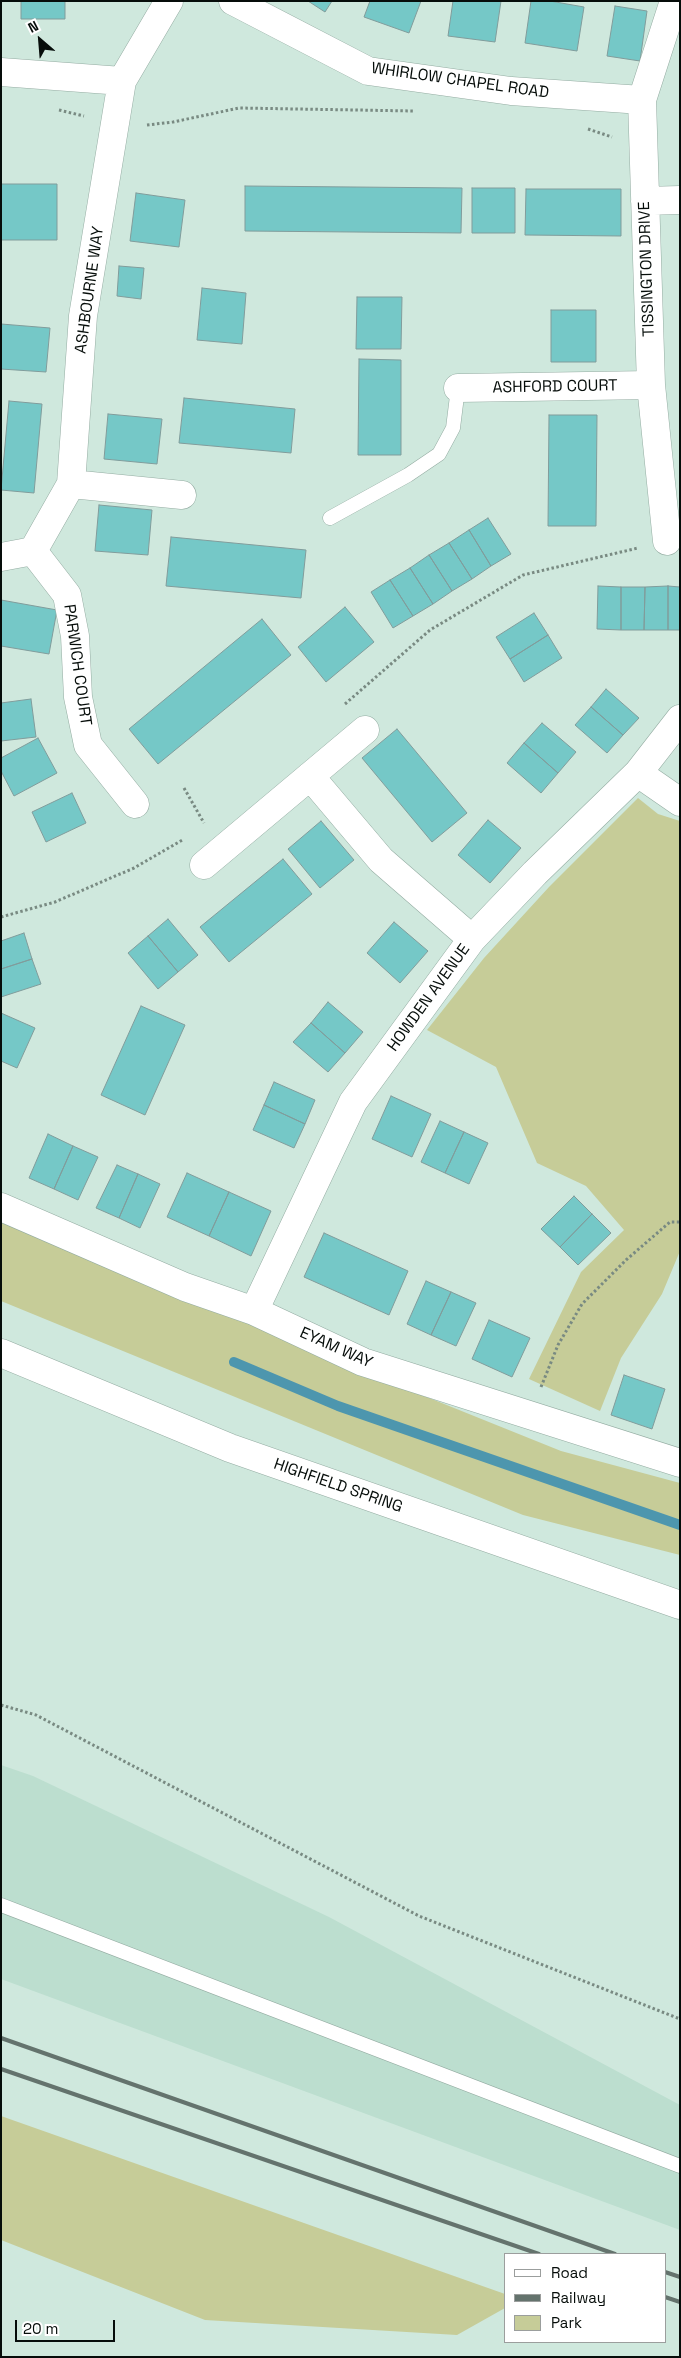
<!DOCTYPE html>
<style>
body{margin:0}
#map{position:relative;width:681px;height:2358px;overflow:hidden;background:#cfe8dd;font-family:"Space Grotesk",sans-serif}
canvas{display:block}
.frame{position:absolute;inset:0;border:2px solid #060d0a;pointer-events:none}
.legend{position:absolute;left:504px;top:2253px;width:162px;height:90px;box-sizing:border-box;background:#fff;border:1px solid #9b9e9d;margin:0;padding:6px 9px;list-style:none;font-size:15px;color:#060d0a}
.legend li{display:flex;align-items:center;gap:10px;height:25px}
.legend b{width:25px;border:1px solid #9b9e9d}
.north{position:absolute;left:15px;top:15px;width:50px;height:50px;-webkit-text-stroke:4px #fff;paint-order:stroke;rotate:333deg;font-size:14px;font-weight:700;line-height:20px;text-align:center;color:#060d0a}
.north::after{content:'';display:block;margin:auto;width:18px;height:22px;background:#060d0a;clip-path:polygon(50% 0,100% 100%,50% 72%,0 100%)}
.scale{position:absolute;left:15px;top:2320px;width:100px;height:22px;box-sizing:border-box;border:2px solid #060d0a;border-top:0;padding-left:6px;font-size:15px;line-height:18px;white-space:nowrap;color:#060d0a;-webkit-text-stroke:4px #fff;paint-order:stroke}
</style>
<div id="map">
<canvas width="681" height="2358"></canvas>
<div class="frame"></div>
<ul class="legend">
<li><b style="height:6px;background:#fff"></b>Road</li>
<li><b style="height:6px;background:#64736d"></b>Railway</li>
<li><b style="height:14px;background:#c6cc98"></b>Park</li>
</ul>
<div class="north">N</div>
<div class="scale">20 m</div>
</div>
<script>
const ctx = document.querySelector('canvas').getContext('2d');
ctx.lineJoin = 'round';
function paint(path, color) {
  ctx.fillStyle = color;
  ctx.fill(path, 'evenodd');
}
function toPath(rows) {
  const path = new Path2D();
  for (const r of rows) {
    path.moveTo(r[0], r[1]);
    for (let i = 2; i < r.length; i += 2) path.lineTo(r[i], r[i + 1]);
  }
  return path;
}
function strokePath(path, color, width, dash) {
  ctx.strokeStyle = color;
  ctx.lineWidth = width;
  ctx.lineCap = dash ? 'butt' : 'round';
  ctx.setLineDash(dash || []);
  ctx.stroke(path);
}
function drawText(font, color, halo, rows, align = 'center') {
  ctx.font = font + ' "Space Grotesk",sans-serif';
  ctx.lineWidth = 5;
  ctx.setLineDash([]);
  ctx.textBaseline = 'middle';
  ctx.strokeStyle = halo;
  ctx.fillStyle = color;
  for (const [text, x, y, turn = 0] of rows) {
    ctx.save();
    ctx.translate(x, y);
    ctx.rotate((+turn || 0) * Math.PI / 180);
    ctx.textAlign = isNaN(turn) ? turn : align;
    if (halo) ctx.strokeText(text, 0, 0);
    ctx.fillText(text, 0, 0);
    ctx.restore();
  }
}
paint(toPath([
 [1,1765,33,1776,329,1917,680,2105,680,2230,1,1979]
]), '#bcdecf');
paint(toPath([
 [638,798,658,814,680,821,680,1251,662,1294,621,1358,600,1411,529,1379,581,1272,624,1230,586,1186,537,1163,496,1067,427,1030,484,958,549,887],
 [1,1215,295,1344,561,1451,680,1483,680,1555,523,1515,1,1301],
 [1,2116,505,2294,505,2308,457,2335,205,2320,1,2240]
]), '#c6cc98');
strokePath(toPath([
 [234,1362,338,1406,680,1525]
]), '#4d96ae', 10);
const building = toPath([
 [21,1,65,1,65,19,21,19,21,1],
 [308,1,332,1,325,12,308,1],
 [370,1,421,1,409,33,364,17,370,1],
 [453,1,501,1,495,42,448,36,453,1],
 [531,1,550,1,584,7,577,51,525,43,531,1],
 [615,6,647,11,640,61,607,56,615,6],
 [1,184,57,184,57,240,1,240,1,184],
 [245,186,462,188,461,233,245,231,245,186],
 [472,188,515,188,515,233,472,233,472,188],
 [526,189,621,189,621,236,525,235,526,189],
 [136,193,185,200,179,247,130,241,136,193],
 [119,266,144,268,141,299,117,296,119,266],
 [202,288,246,293,242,344,197,340,202,288],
 [357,297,402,297,401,349,356,349,357,297],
 [551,310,596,310,596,362,551,362,551,310],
 [1,324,50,328,46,372,1,369,1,324],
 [359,359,401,360,401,455,358,455,359,359],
 [184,398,295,409,291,453,179,443,184,398],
 [9,401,42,404,34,493,1,490,9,401],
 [108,414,162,419,157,464,104,459,108,414],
 [549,415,597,415,596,526,548,526,549,415],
 [99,505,152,510,148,555,95,551,99,505],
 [488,518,511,554,491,566,469,530,488,518],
 [469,530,491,566,472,579,449,543,469,530],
 [171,537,306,550,301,598,166,586,171,537],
 [449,543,472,579,452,591,429,555,449,543],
 [429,555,452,591,433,604,410,568,429,555],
 [410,568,433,604,413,616,390,580,410,568],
 [390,580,413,616,393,628,371,592,390,580],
 [598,586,621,587,621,630,597,629,598,586],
 [668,586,668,630,644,630,645,587,668,586],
 [668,586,680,587,680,630,668,630,668,586],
 [621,587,645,587,644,630,621,630,621,587],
 [1,600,57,610,49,654,1,646,1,600],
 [345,607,374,642,326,682,298,647,345,607],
 [534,613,548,635,510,659,496,637,534,613],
 [262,619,291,655,158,764,129,729,262,619],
 [548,635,562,658,524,682,510,659,548,635],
 [606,689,639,718,623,735,591,707,606,689],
 [31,699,36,737,1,741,1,703,31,699],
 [591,707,623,735,607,753,575,725,591,707],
 [542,723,576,752,558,773,524,743,542,723],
 [397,729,467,813,432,842,362,758,397,729],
 [38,738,57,773,14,796,1,771,1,758,38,738],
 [524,743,558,773,541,793,507,763,524,743],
 [72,793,86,823,46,842,32,812,72,793],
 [488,820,521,848,490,883,458,855,488,820],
 [321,821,354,860,320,888,288,849,321,821],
 [283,859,312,894,229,962,200,927,283,859],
 [168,919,198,955,178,972,148,936,168,919],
 [394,922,428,951,400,983,367,953,394,922],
 [24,933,32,959,1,969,1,941,24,933],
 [148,936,178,972,158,989,128,953,148,936],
 [32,959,41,984,1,997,1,969,32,959],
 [328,1002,363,1032,345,1053,311,1023,328,1002],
 [141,1006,185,1025,145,1115,101,1095,141,1006],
 [1,1013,35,1028,17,1068,1,1061,1,1013],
 [311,1023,345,1053,328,1072,293,1042,311,1023],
 [274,1082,315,1100,305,1124,264,1105,274,1082],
 [391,1096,431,1114,412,1157,372,1139,391,1096],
 [264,1105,305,1124,294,1148,253,1130,264,1105],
 [440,1121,464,1132,445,1173,421,1162,440,1121],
 [464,1132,488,1143,469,1184,445,1173,464,1132],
 [48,1134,73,1146,54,1189,29,1178,48,1134],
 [73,1146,98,1157,78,1200,54,1189,73,1146],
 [117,1165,138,1174,119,1218,96,1208,117,1165],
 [187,1173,229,1192,209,1236,167,1217,187,1173],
 [138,1174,160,1184,140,1228,119,1218,138,1174],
 [229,1192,271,1211,251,1256,209,1236,229,1192],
 [574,1196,592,1214,560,1247,541,1229,574,1196],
 [592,1214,611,1233,578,1265,560,1247,592,1214],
 [324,1233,408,1271,389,1315,304,1277,324,1233],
 [426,1281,451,1292,431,1335,407,1324,426,1281],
 [451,1292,476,1303,456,1346,431,1335,451,1292],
 [489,1320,530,1338,512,1377,472,1359,489,1320],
 [624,1375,665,1389,652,1429,611,1415,624,1375]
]);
paint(building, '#75c8c7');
strokePath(building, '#819c9b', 1);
const service = toPath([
 [330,518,408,475,439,454,453,428,458,388],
 [1,1905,680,2166]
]);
const minor = toPath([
 [233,1,368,71,511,91,642,100],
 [1,72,122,81],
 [645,201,680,200],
 [458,388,651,385],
 [71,484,182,495],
 [667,541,651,385,642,100,674,1],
 [33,551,67,595,75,636,78,697,88,745,135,804],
 [1,557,33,551,71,484,83,316,122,81,169,1],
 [638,773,680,719],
 [310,776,381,860,472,939],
 [204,865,365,730],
 [1,1207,185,1287,254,1311,363,1362,680,1463],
 [254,1311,353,1102,472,939,535,873,638,773,680,802]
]);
const secondary = toPath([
 [1,1353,230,1448,680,1605]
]);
strokePath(service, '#94aca2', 15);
strokePath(minor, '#94aca2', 29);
strokePath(secondary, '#94aca2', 29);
strokePath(toPath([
 [59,110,84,116],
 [147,125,173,122,239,108,414,111],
 [588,129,612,137],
 [345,704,430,630,523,575,638,548],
 [184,788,204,823],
 [1,917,55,902,134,868,184,839],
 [541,1387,558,1345,582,1304,626,1260,670,1222,680,1222],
 [1,1705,36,1715,419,1916,680,2019]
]), '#798a82', 3, [2.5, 2.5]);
strokePath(service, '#fff', 14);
strokePath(minor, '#fff', 28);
strokePath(secondary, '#fff', 28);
strokePath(toPath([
 [1,2038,615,2254],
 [1,2069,539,2254],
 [665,2272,680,2277],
 [665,2297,680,2302]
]), '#64736d', 4);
drawText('16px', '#060d0a', '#fff', [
 ["WHIRLOW CHAPEL ROAD",460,81,8],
 ["TISSINGTON DRIVE",647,269,-92],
 ["ASHBOURNE WAY",90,290,-82],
 ["ASHFORD COURT",555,387,-1],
 ["PARWICH COURT",77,665,82],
 ["HOWDEN AVENUE",429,998,-54],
 ["EYAM WAY",336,1348,24],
 ["HIGHFIELD SPRING",338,1486,19]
]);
</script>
